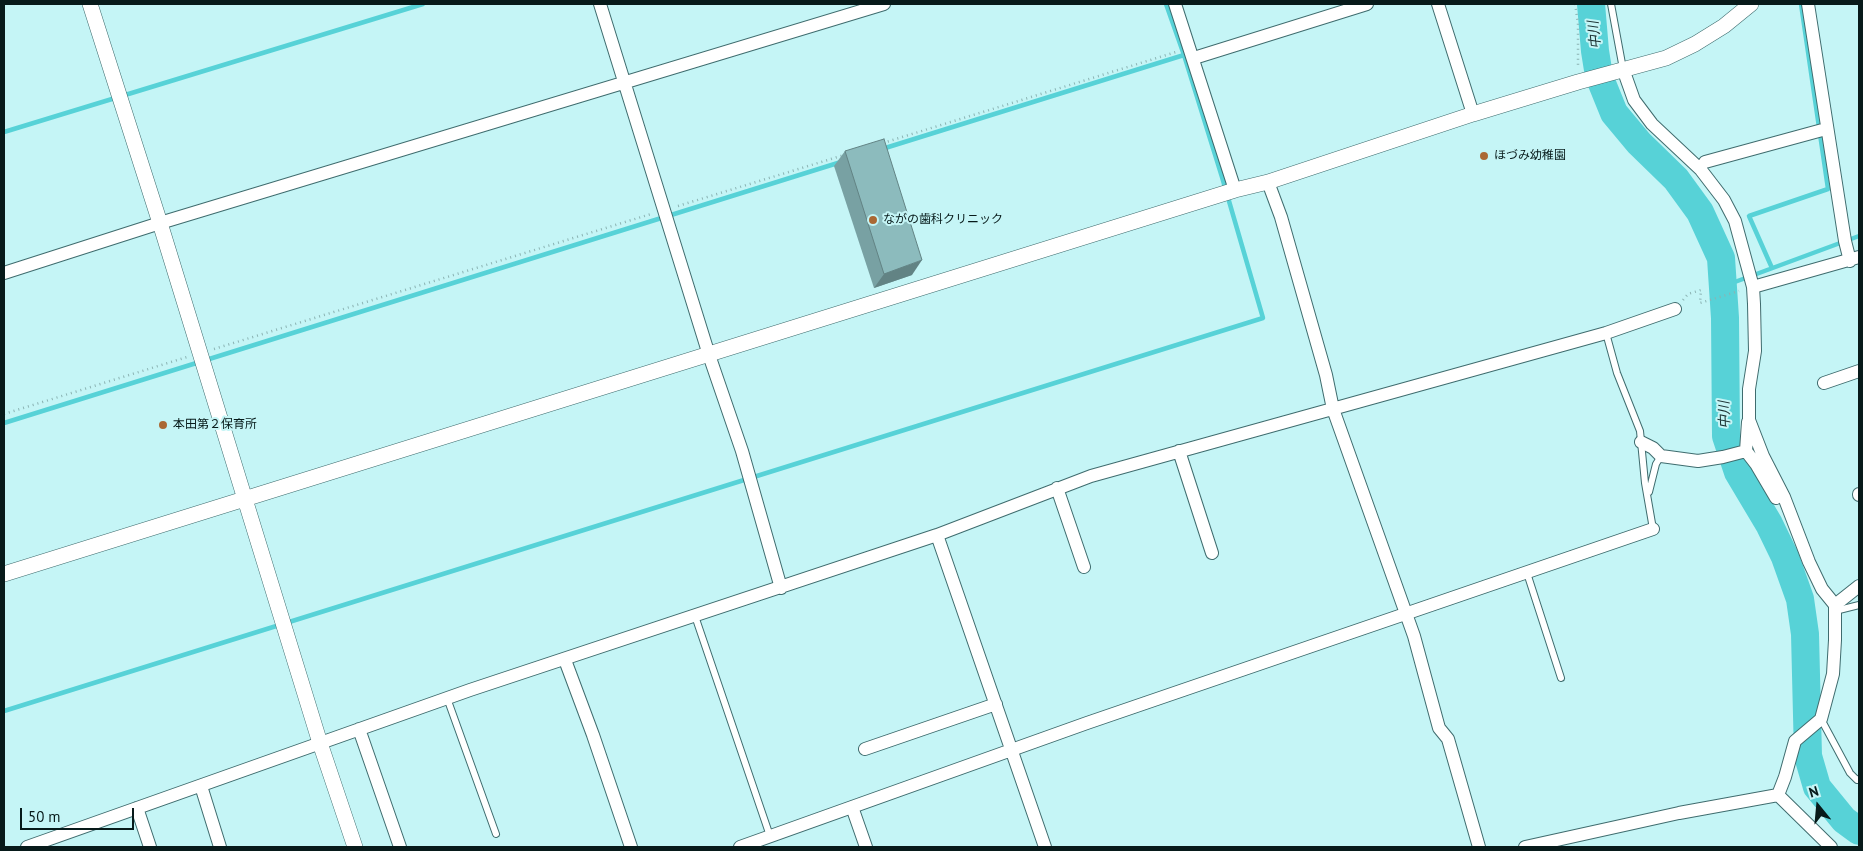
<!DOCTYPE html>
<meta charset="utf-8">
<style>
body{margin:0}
#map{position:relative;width:1863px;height:851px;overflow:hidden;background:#c5f5f6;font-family:"PT Sans",sans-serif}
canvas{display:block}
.frame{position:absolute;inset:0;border:5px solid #071a1a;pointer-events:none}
.north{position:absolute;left:1793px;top:781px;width:50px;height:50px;-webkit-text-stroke:4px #c5f5f6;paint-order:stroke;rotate:343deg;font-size:14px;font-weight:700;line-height:20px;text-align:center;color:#071a1a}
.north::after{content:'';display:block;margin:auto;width:18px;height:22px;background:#071a1a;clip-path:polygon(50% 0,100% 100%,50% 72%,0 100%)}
.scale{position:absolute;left:20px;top:808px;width:114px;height:22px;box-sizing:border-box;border:2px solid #071a1a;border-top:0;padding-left:6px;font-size:15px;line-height:18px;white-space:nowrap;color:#071a1a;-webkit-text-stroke:4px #c5f5f6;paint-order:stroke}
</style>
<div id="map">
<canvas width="1863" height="851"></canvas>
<div class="frame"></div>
<div class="north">N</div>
<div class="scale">50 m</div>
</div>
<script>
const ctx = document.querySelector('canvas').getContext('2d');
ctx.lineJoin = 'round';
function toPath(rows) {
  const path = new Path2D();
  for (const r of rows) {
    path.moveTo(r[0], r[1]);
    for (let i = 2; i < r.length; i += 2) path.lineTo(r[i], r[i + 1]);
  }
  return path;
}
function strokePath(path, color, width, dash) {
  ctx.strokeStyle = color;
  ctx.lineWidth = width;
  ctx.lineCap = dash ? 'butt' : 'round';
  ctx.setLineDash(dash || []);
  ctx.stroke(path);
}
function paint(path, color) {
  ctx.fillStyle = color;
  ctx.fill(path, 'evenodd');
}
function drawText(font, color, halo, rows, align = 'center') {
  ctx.font = font + ' "PT Sans","Noto Sans JP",sans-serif';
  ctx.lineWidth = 4;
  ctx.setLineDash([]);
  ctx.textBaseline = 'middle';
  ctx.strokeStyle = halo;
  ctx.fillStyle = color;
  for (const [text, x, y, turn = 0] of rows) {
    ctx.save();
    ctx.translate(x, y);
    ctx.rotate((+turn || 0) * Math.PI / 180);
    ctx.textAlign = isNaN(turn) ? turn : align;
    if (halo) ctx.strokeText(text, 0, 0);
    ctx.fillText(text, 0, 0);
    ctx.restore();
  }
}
strokePath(toPath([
 [4,132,423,4],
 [882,149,1184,55],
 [1772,268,1749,216,1828,189,1801,4],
 [1724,286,1859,236],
 [4,423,841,162],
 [4,711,1263,318,1222,177,1184,55,1166,4]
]), '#57d2d7', 4.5);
strokePath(toPath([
 [1591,4,1595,51,1599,76,1614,113,1639,143,1676,179,1700,212,1721,258,1725,318,1726,436,1738,472,1769,524,1785,557,1800,599,1805,634,1808,756,1817,787,1844,820,1859,831]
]), '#57d2d7', 28);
const service = toPath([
 [1611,4,1623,69],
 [1606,333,1617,373,1640,431,1645,483,1653,529],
 [1649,492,1656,464,1661,456],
 [1527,573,1561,678],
 [1835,611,1859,605],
 [695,616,770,836],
 [447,698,496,834],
 [1821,719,1850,773,1857,780,1859,779]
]);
const minor = toPath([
 [600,4,709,355,742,451,781,588],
 [1175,4,1235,190],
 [1438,4,1473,114],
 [1808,4,1845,241,1850,261],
 [1194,58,1367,4],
 [1623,69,1634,100,1652,124,1701,170,1724,200,1735,221,1753,287,1754,304,1755,351,1749,389,1749,420,1763,456,1784,497,1809,562,1822,589,1835,605,1835,640,1833,674,1821,719,1795,741,1785,777,1778,795],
 [1705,162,1826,129],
 [1268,182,1281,217,1326,375,1333,409,1414,636,1439,728,1448,739,1479,847],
 [4,273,160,223,884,4],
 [1753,287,1859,257],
 [1824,383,1859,371],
 [1748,422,1746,451,1756,464,1776,498],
 [1641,442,1653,448,1661,456,1698,461,1723,457,1746,451],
 [1179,451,1212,553],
 [1057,488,1084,567],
 [1859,495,1859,494],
 [937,535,1045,847],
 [1835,605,1859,586],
 [565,660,593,735,631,847],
 [359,729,400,847],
 [865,749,996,704],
 [201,786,220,847],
 [852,807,866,847],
 [137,808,150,847],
 [27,847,470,690,937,535,1091,476,1606,333,1675,309],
 [740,847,1087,723,1653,529],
 [1525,847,1679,813,1778,795,1831,847]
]);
const tertiary = toPath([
 [90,4,160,223,320,743,355,847],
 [4,574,1235,190,1268,182,1473,114,1578,82,1666,58,1695,44,1724,26,1751,4]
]);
strokePath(service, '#3f6c6e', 8);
strokePath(minor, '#3f6c6e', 14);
strokePath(tertiary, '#3f6c6e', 16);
strokePath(toPath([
 [1575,4,1578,23,1578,67],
 [883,143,1176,52],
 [678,206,844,155],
 [1683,300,1688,294,1701,290,1700,303,1739,291],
 [214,349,651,214],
 [4,414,187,357]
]), '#8bb3b3', 2.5, [1, 4]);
strokePath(service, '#fff', 6);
strokePath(minor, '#fff', 12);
strokePath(tertiary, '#fff', 15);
paint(toPath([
 [845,151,912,275,874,288,834,166]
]), '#78a1a3');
paint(toPath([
 [922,260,912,275,874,288,884,274]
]), '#628384');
const building = toPath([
 [884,139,922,260,884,274,845,151,884,139]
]);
paint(building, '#8cbbbd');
strokePath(building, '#628384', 1);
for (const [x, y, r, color] of [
 [1484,156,5,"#aa6834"],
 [873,220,5,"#aa6834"],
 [163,425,5,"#aa6834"]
]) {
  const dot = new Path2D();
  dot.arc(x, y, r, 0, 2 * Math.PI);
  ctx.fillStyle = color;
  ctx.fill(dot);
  strokePath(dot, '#c5f5f6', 2);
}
drawText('12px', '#071a1a', '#c5f5f6', [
 ["ほづみ幼稚園",1494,156],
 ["ながの歯科クリニック",883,220],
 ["本田第２保育所",173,425]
], 'left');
drawText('italic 14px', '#192f30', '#c5f5f6', [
 ["中川",1595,35,-96],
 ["中川",1725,415,-92]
]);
</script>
